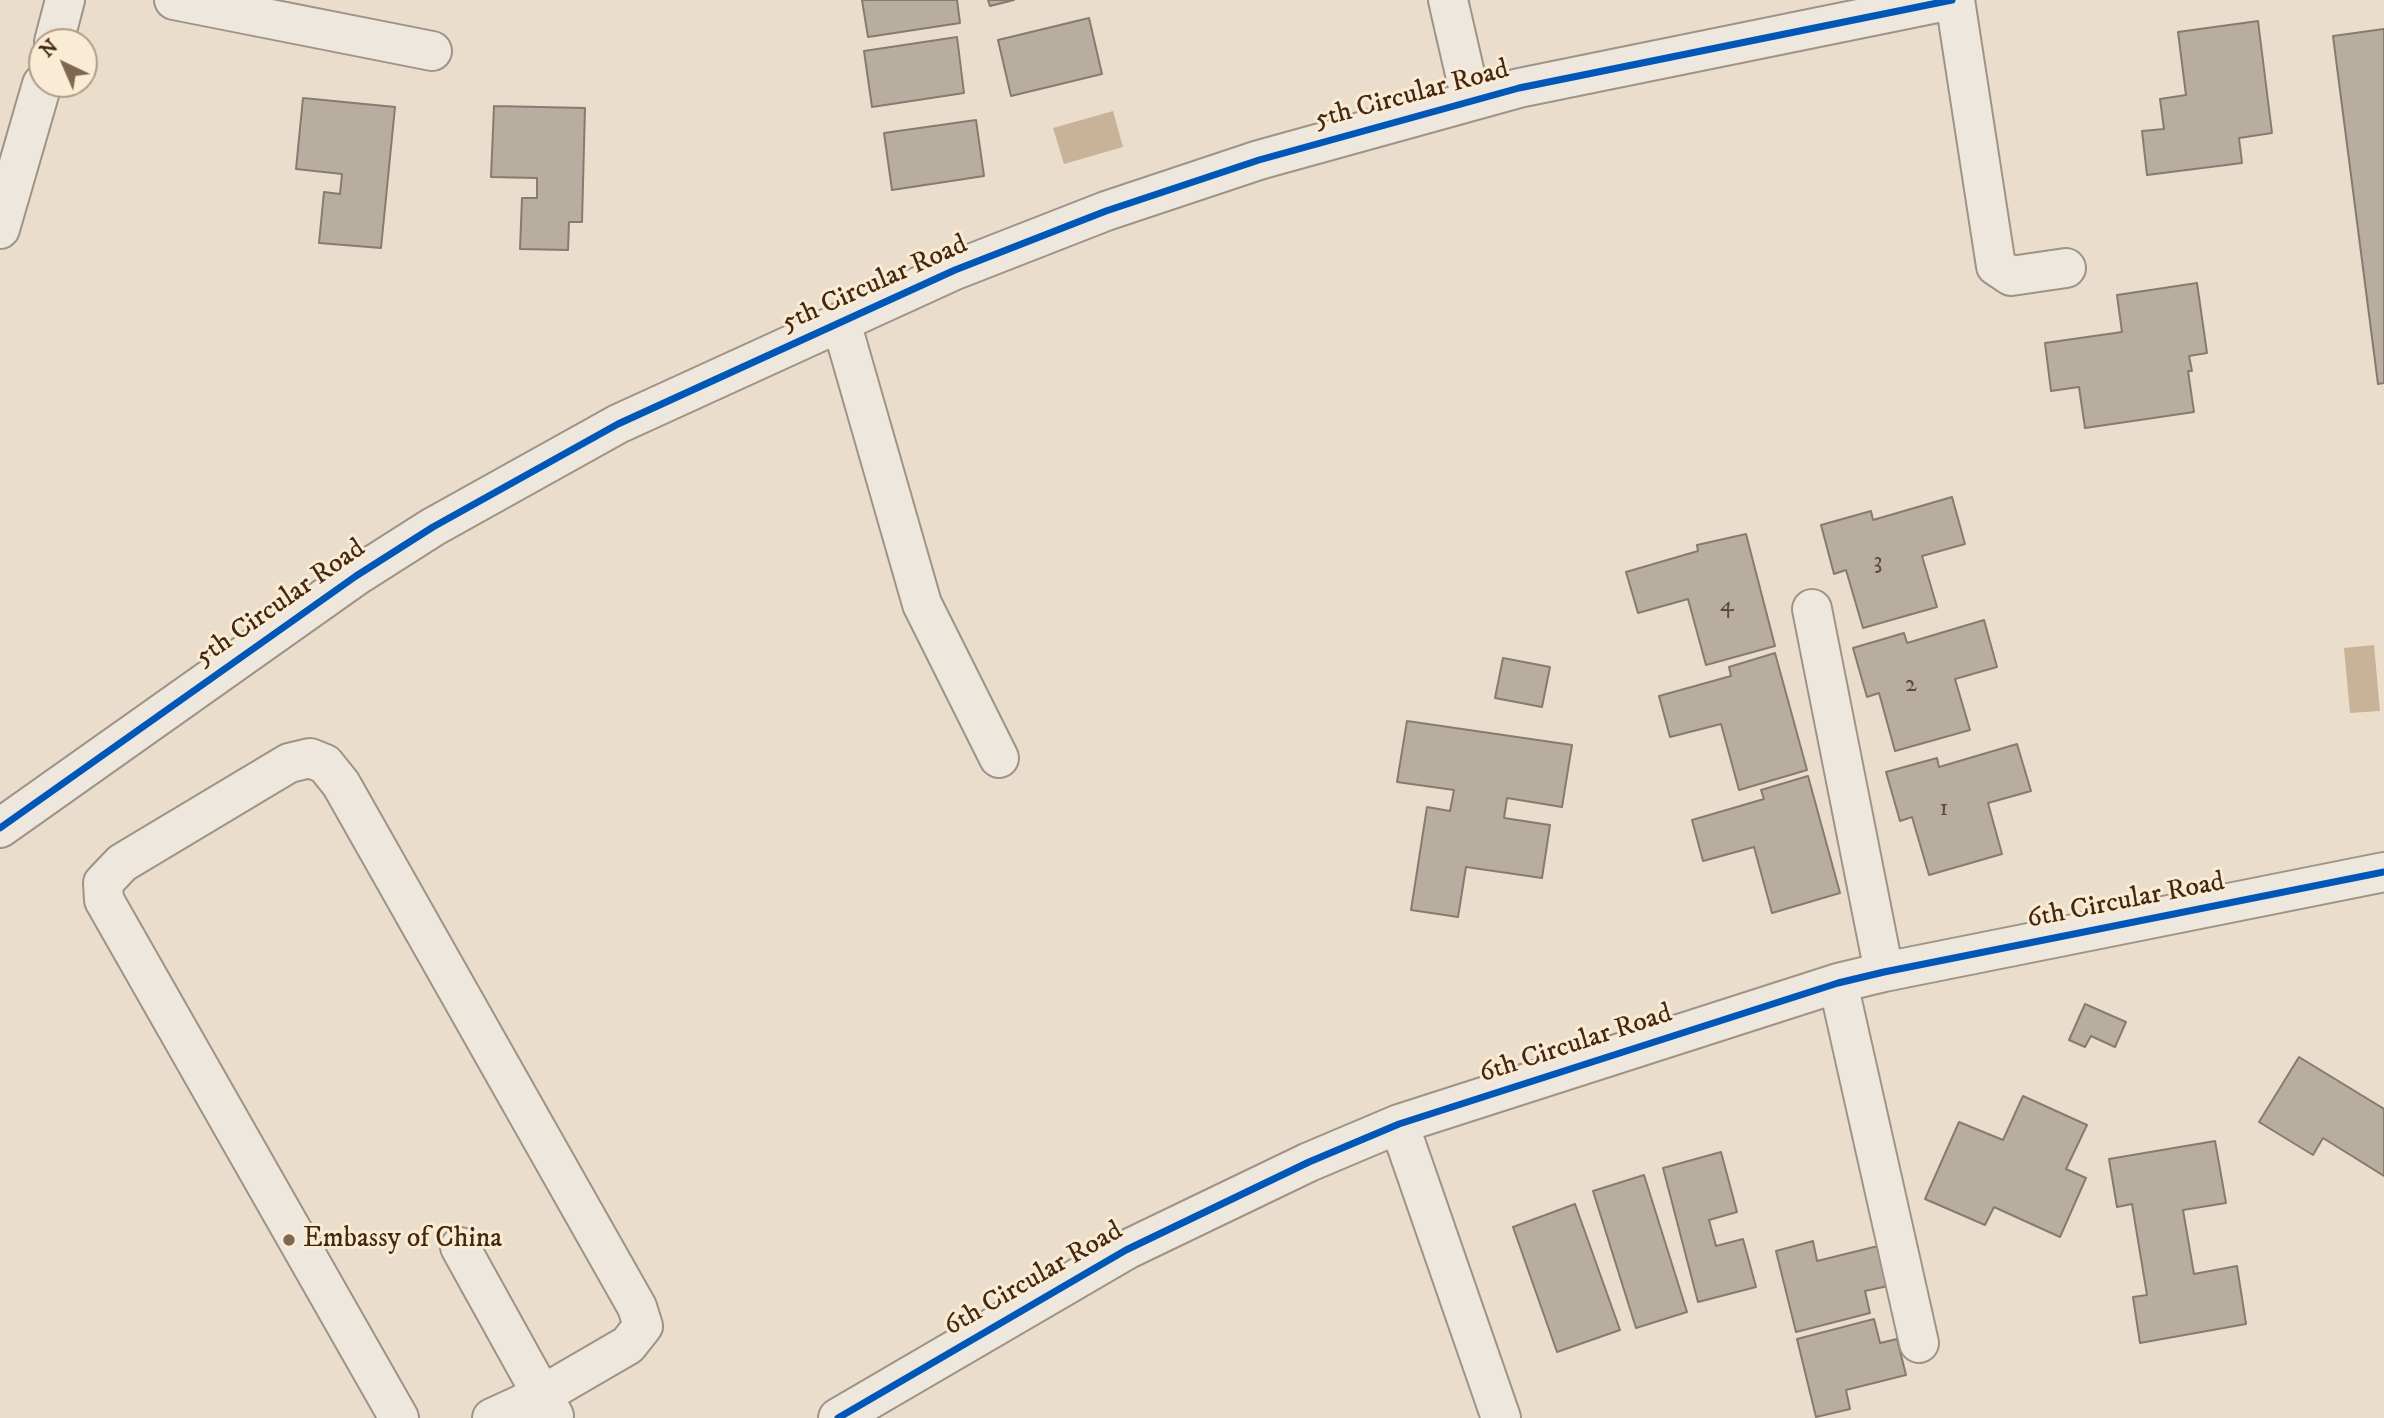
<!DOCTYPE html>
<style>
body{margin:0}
#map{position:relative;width:2384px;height:1418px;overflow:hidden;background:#eaddcb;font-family:"IM FELL DW Pica",serif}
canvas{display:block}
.north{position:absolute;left:28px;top:28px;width:70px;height:70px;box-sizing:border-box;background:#faebd5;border:2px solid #b29d87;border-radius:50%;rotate:316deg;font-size:19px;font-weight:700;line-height:28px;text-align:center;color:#452711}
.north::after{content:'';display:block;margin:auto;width:24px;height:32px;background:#7f6752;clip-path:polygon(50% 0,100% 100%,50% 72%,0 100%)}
</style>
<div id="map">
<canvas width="2384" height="1418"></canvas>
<div class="north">N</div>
</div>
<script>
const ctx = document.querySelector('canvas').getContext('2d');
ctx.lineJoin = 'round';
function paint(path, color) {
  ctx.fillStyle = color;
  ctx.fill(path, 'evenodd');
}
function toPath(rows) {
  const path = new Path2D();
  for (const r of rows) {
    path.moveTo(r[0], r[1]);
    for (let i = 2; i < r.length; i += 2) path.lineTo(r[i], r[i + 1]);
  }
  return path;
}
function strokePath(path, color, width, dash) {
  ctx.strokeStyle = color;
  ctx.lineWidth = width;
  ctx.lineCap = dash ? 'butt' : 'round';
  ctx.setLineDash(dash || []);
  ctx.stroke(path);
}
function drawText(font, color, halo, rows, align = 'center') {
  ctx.font = font + ' "IM FELL DW Pica",serif';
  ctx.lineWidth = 6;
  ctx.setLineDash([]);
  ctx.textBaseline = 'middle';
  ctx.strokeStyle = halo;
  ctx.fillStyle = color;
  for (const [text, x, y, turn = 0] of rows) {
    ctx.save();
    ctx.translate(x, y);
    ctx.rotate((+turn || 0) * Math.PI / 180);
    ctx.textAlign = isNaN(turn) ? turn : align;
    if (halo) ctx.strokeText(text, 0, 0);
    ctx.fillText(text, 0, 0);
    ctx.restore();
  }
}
paint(toPath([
 [1113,111,1123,147,1064,164,1053,128],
 [2374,645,2380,711,2350,713,2344,648]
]), '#c8b399');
const building = toPath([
 [862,0,957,0,960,23,868,37,862,0],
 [988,0,1014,0,990,6,988,0],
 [1089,18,1102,74,1011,96,998,40,1089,18],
 [2258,21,2272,133,2239,138,2242,163,2147,175,2142,131,2164,129,2160,99,2186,95,2178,32,2258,21],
 [2384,29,2384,383,2378,384,2333,36,2384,29],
 [957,37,964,93,872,107,864,51,957,37],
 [303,98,395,107,381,248,319,243,324,192,340,194,342,174,296,169,303,98],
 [494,106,585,108,582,222,569,222,568,250,520,249,522,198,537,198,537,178,491,177,494,106],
 [976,120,984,176,892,190,884,133,976,120],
 [2197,283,2207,353,2189,356,2192,371,2188,371,2194,412,2085,428,2079,387,2051,391,2045,343,2122,332,2117,295,2197,283],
 [1952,497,1965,544,1922,556,1937,607,1863,628,1846,570,1834,574,1821,525,1871,511,1873,520,1952,497],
 [1746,534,1775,646,1706,665,1688,599,1638,613,1626,572,1698,551,1697,545,1746,534],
 [1984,620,1997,667,1955,679,1970,730,1895,751,1879,693,1867,697,1853,648,1904,633,1907,643,1984,620],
 [1775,653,1807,770,1739,790,1721,724,1670,737,1659,696,1731,676,1729,667,1775,653],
 [1503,658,1550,667,1542,707,1495,698,1503,658],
 [1407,721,1572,745,1562,807,1507,798,1504,818,1550,825,1542,878,1466,867,1458,917,1411,910,1427,807,1450,811,1454,790,1397,782,1407,721],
 [2017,744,2031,791,1988,803,2002,854,1929,875,1912,817,1900,821,1886,772,1937,758,1939,767,2017,744],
 [1808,776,1840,893,1772,913,1754,847,1703,861,1692,820,1764,799,1761,790,1808,776],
 [2085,1004,2126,1022,2115,1047,2091,1036,2085,1047,2069,1040,2085,1004],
 [2299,1057,2384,1109,2384,1176,2323,1138,2313,1155,2259,1122,2299,1057],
 [2023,1096,2087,1125,2066,1169,2086,1178,2060,1237,1994,1207,1985,1225,1925,1199,1959,1122,2003,1140,2023,1096],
 [2215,1141,2226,1203,2183,1210,2194,1274,2237,1266,2246,1324,2140,1343,2133,1297,2147,1295,2132,1204,2117,1207,2109,1159,2215,1141],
 [1721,1152,1737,1212,1709,1220,1716,1246,1743,1239,1756,1287,1698,1302,1663,1168,1721,1152],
 [1644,1175,1687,1312,1636,1328,1593,1191,1644,1175],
 [1575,1204,1620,1330,1557,1352,1513,1227,1575,1204],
 [1813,1241,1817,1261,1878,1246,1888,1286,1865,1291,1870,1313,1796,1332,1776,1251,1813,1241],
 [1874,1319,1880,1343,1897,1339,1906,1375,1846,1390,1850,1409,1816,1417,1797,1339,1874,1319]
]);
paint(building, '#b8aea0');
strokePath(building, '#867b6e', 2);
const minor = toPath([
 [174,0,432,51],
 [1448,0,1471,100],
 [1955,0,1996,266,2011,276,2066,268],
 [54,42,65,0],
 [0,229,42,84],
 [841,322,922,604,999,758],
 [1812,609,1884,972],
 [0,828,356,576,433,527,618,424,955,270,1106,211,1259,160,1519,88,1952,0],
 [1838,983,1919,1343],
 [1399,1124,1501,1418],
 [399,1418,104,900,103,883,122,863,289,763,310,758,325,764,341,784,637,1307,643,1326,628,1345,542,1395,460,1247],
 [492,1418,542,1395,554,1416],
 [838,1418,1126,1250,1309,1162,1399,1124,1838,983,1884,972,2384,872]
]);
strokePath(minor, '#9e9386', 42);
strokePath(minor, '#ede7de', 38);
strokePath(toPath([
 [0,828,356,576,433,527,618,424,955,270,1106,211,1259,160,1519,88,1952,0],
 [838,1418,1126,1250,1309,1162,1399,1124,1838,983,1884,972,2384,872]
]), '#0057b8', 7);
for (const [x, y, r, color] of [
 [289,1240,7,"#7f6752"]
]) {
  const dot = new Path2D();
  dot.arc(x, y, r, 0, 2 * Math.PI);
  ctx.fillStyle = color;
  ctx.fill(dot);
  strokePath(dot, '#faebd5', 2.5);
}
drawText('24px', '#624935', null, [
 ["3",1878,563],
 ["4",1727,606],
 ["2",1911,686],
 ["1",1944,810]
]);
drawText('28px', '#452711', '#faebd5', [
 ["5th Circular Road",1412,96,-15],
 ["5th Circular Road",875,285,-24],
 ["5th Circular Road",281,604,-35],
 ["6th Circular Road",2126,902,-11],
 ["6th Circular Road",1576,1045,-18],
 ["6th Circular Road",1034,1280,-30]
]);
drawText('28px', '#452711', '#faebd5', [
 ["Embassy of China",303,1240]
], 'left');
</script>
